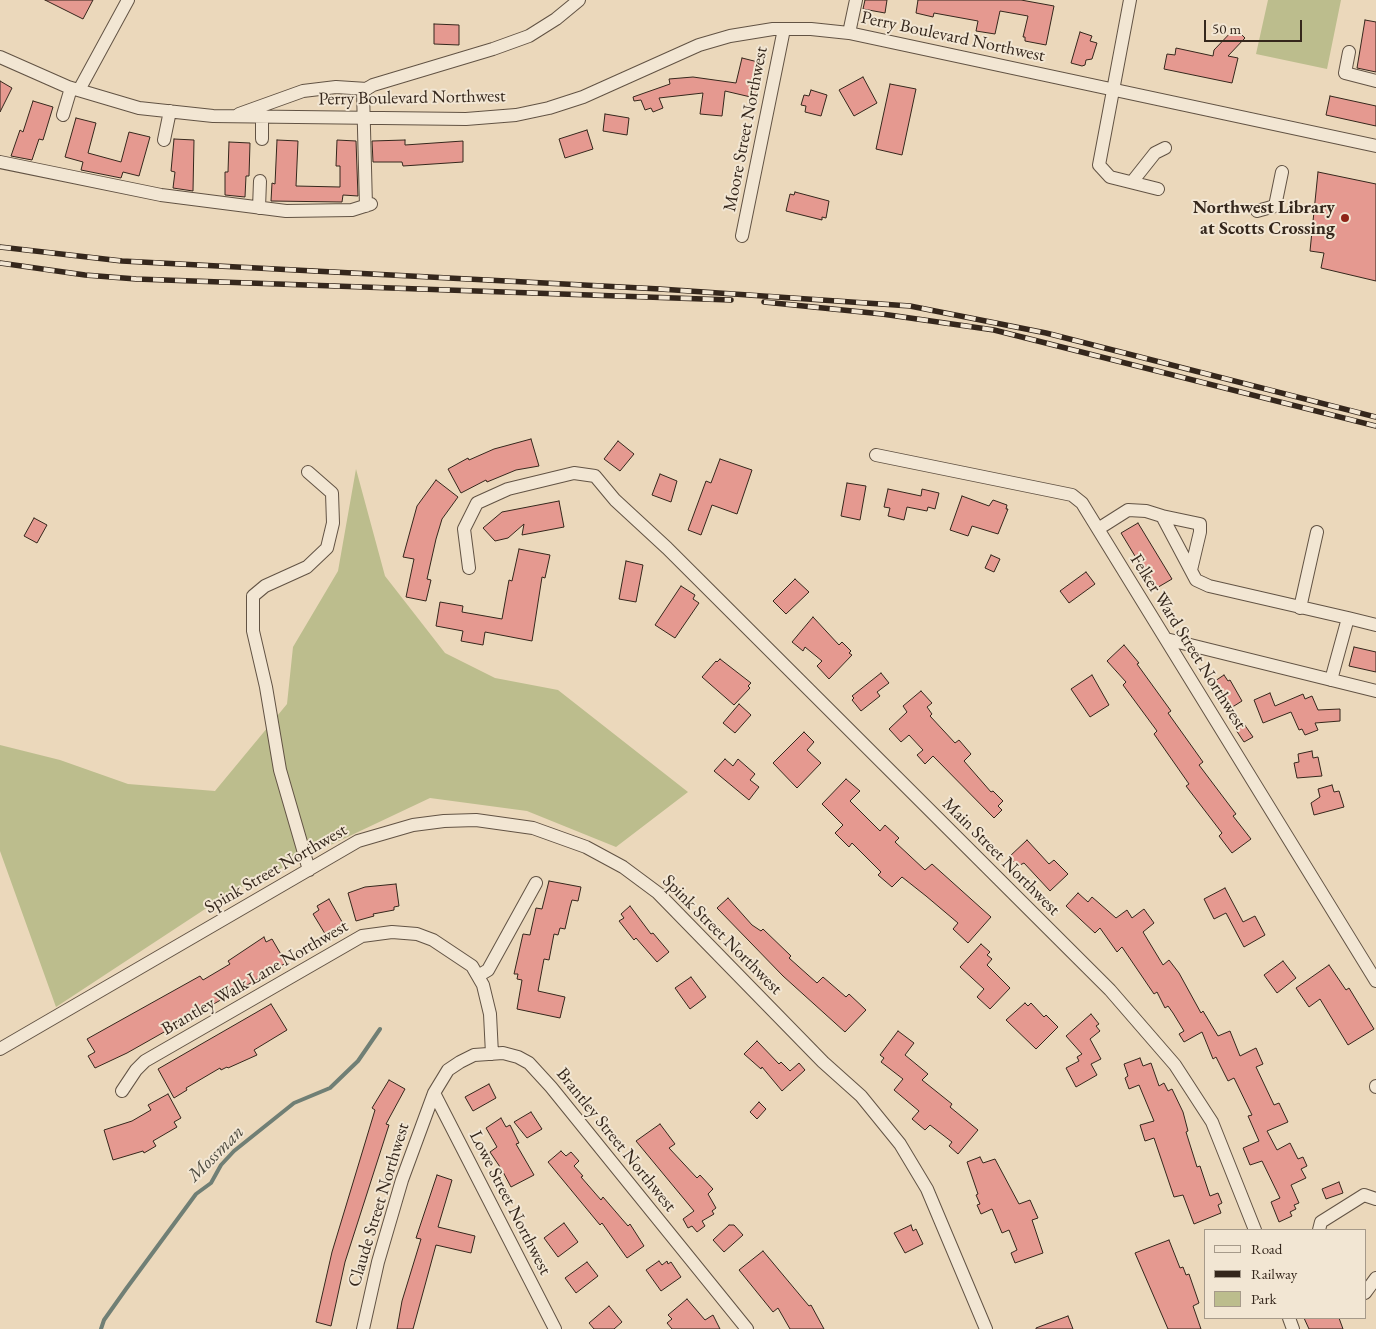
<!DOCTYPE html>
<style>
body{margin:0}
#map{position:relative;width:1376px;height:1329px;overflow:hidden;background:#ebd8bb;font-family:"EB Garamond",serif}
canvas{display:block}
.legend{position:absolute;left:1204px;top:1229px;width:162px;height:90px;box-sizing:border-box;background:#f2e6d3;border:1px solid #a69a8a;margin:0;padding:6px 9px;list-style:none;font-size:15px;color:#35271c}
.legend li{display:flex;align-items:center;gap:10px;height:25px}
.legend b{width:25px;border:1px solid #a69a8a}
.scale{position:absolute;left:1204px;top:20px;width:98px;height:22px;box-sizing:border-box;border:2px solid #35271c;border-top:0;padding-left:6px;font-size:15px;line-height:18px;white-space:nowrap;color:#35271c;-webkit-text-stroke:4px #f2e6d3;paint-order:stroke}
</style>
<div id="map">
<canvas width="1376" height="1329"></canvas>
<ul class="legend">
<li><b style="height:6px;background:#f2e6d3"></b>Road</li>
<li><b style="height:6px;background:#35271c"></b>Railway</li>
<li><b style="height:14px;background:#bcbd8d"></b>Park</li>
</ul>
<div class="scale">50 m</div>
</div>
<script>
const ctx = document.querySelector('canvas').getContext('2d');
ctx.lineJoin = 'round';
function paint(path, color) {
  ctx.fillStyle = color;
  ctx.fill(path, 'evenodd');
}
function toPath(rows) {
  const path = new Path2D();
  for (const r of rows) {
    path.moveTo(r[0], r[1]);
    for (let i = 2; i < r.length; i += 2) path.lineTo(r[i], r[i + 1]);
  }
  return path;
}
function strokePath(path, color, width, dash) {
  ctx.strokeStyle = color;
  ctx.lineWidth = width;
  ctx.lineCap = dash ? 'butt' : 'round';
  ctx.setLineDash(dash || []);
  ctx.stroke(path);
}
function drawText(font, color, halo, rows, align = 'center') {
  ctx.font = font + ' "EB Garamond",serif';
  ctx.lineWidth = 4;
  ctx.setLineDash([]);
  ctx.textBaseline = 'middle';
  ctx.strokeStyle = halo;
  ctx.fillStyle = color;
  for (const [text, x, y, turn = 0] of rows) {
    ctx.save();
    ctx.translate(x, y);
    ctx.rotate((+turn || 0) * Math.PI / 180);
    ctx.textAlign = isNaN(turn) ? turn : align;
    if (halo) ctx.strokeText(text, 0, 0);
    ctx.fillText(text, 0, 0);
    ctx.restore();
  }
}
paint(toPath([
 [1268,0,1341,0,1327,69,1256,54],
 [356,469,385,576,445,653,495,678,558,690,688,792,616,847,527,811,430,798,231,892,56,1007,0,851,0,745,60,760,128,784,215,791,287,704,293,647,338,571]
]), '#bcbd8d');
strokePath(toPath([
 [101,1329,104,1320,126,1289,196,1194,211,1183,221,1165,234,1151,294,1103,330,1088,358,1061,380,1029]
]), '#707f75', 4);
const building = toPath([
 [45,0,93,0,83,19,45,0],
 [865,0,887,0,885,13,863,9,865,0],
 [918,0,1021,0,1054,6,1046,45,1025,41,1025,37,1023,37,1028,16,1000,11,995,34,976,31,978,21,934,13,933,17,916,13,918,0],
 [1365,20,1376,22,1376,72,1357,68,1365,20],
 [434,24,459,25,459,45,434,44,434,24],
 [1235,28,1245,38,1228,56,1238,58,1232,83,1164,69,1167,54,1175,55,1176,48,1213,56,1214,50,1235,28],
 [1080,32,1092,36,1090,41,1097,43,1092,59,1086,60,1085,65,1082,66,1071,63,1080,32],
 [742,58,762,63,755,98,725,91,722,116,700,114,703,93,659,98,663,108,653,112,651,108,645,110,641,100,634,101,633,97,670,84,669,79,693,77,736,83,742,58],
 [863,77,877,103,854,116,839,90,863,77],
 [0,81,12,88,0,112,0,81],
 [890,84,916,89,902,155,876,149,890,84],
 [811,90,827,95,821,116,805,112,806,106,801,105,804,95,809,96,811,90],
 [1330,96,1376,106,1376,126,1326,115,1330,96],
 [33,101,53,107,43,140,39,139,32,160,11,156,20,130,23,132,33,101],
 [605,114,629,118,627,135,603,131,605,114],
 [76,118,96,123,88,153,121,162,129,132,150,137,139,176,123,172,121,178,81,170,83,162,65,157,76,118],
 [587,130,593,149,565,158,559,139,587,130],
 [174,139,194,140,193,191,173,188,175,172,171,171,174,139],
 [277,140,298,141,296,186,340,187,340,166,336,166,337,140,356,141,358,196,343,195,342,202,271,201,272,183,275,184,277,140],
 [405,140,405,145,463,141,463,162,403,166,402,162,373,162,372,141,405,140],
 [229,142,250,143,249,176,246,176,245,197,225,195,225,172,228,172,229,142],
 [1318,172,1376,184,1376,281,1321,268,1324,253,1310,251,1318,172],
 [795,192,829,201,826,218,822,217,822,220,786,211,790,194,794,195,795,192],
 [531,439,539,466,516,470,487,482,486,480,461,493,448,469,468,458,469,460,494,449,531,439],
 [618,441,634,454,620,471,604,459,618,441],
 [720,459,752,470,737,514,712,505,701,535,688,530,706,481,711,483,720,459],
 [660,474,677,481,671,502,652,495,660,474],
 [436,480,458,497,442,519,436,539,427,579,431,580,426,601,406,597,414,559,403,557,417,506,436,480],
 [847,483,866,486,860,520,841,516,847,483],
 [888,489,921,496,922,489,939,493,935,509,928,507,927,511,907,507,904,520,888,516,890,508,884,507,888,489],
 [962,496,989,506,993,500,1007,505,1006,509,1008,509,998,534,972,526,968,536,950,530,962,496],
 [559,501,564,527,522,535,524,524,508,538,495,541,483,528,502,512,559,501],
 [34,518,47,525,37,543,24,536,34,518],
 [1138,523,1172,579,1155,589,1121,533,1138,523],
 [519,549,550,555,545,578,542,577,532,641,485,632,483,645,461,641,463,631,436,626,440,602,463,606,462,612,502,619,509,580,512,581,519,549],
 [991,555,1000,559,994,572,985,568,991,555],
 [626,561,643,565,636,602,619,599,626,561],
 [1086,572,1095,584,1069,603,1060,591,1086,572],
 [795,579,809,592,786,614,773,601,795,579],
 [681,586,695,595,693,599,699,603,675,638,655,625,681,586],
 [813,617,839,645,842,642,851,651,849,653,852,655,829,679,817,666,822,661,805,647,803,651,792,642,813,617],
 [1124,645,1139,663,1137,664,1171,711,1168,713,1203,762,1199,765,1236,814,1233,816,1251,839,1232,853,1219,836,1222,833,1186,786,1189,784,1154,734,1157,731,1123,685,1126,682,1107,661,1124,645],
 [1354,647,1376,652,1376,672,1349,666,1354,647],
 [720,659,751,683,748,686,750,688,734,705,702,677,716,661,717,662,720,659],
 [881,673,889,683,877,692,880,696,861,711,852,700,854,698,852,696,881,673],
 [1092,675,1109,705,1090,717,1071,689,1092,675],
 [1224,675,1228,681,1230,680,1242,701,1226,711,1213,689,1218,686,1215,681,1224,675],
 [921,691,932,703,927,707,932,714,930,716,955,743,959,740,971,754,964,761,991,792,993,791,1003,801,998,806,1002,810,994,818,933,756,925,764,917,755,923,750,909,735,901,742,889,729,907,712,903,706,921,691],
 [1270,693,1275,706,1303,694,1305,699,1312,696,1318,710,1340,709,1340,721,1315,723,1318,730,1305,735,1302,729,1299,730,1291,712,1263,723,1254,700,1270,693],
 [739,704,751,715,735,733,723,723,739,704],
 [1244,724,1253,737,1244,742,1236,730,1244,724],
 [804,732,814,742,807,750,821,763,797,788,773,763,804,732],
 [1312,751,1313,758,1318,757,1322,776,1297,778,1294,763,1299,762,1298,754,1312,751],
 [725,759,733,766,738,759,755,774,750,780,759,787,749,800,714,771,725,759],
 [846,779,860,791,850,801,880,831,885,825,899,838,895,842,925,870,932,864,991,917,968,943,953,929,958,923,926,896,902,877,892,887,878,875,881,872,852,843,849,847,835,833,843,825,822,804,846,779],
 [1332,785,1334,792,1339,791,1344,807,1314,815,1311,803,1320,797,1318,789,1332,785],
 [1027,840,1049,864,1054,860,1068,874,1050,891,1024,863,1018,866,1009,857,1027,840],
 [549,881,581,887,578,901,572,900,570,907,565,929,560,928,558,935,554,934,549,960,544,959,538,991,565,997,560,1018,517,1009,522,980,517,979,518,974,514,974,523,934,530,935,536,908,542,909,549,881],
 [396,884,399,906,394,907,394,910,373,914,374,916,356,921,348,893,365,887,396,884],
 [1225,888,1243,922,1255,916,1265,935,1244,947,1226,913,1214,919,1204,899,1225,888],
 [1078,893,1088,902,1092,897,1116,918,1127,910,1132,918,1144,909,1154,923,1143,932,1163,965,1169,960,1179,973,1201,1013,1203,1011,1218,1036,1230,1031,1240,1056,1256,1048,1263,1064,1256,1067,1274,1105,1279,1103,1288,1122,1267,1131,1277,1150,1290,1143,1298,1159,1303,1157,1307,1166,1301,1169,1306,1178,1291,1185,1299,1203,1294,1205,1296,1209,1290,1212,1292,1216,1279,1222,1271,1202,1280,1198,1262,1161,1250,1165,1243,1148,1259,1141,1248,1116,1252,1115,1234,1078,1228,1081,1216,1057,1213,1059,1202,1032,1184,1042,1179,1034,1184,1031,1173,1013,1168,1006,1165,1008,1157,992,1154,994,1122,947,1117,952,1100,928,1095,933,1066,906,1078,893],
 [728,898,752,925,761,931,763,929,791,956,789,958,817,983,823,977,846,997,849,994,866,1010,845,1032,783,976,717,908,728,898],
 [329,899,345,927,327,937,313,914,319,910,317,906,329,899],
 [630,906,651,934,653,933,669,952,657,962,636,938,634,940,619,921,624,918,621,914,630,906],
 [264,937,266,942,272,939,286,963,127,1053,95,1068,88,1056,95,1052,87,1039,200,976,203,980,230,964,228,961,264,937],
 [981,944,990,952,987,955,992,959,987,965,1010,988,990,1009,977,997,984,989,960,967,981,944],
 [1283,961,1296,978,1277,993,1264,975,1283,961],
 [1329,965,1346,990,1349,988,1374,1029,1348,1045,1320,999,1309,1007,1296,988,1329,965],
 [691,977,706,997,690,1009,675,988,691,977],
 [1025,1003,1028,1006,1031,1003,1044,1017,1046,1015,1058,1027,1036,1049,1006,1020,1025,1003],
 [271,1004,287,1030,254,1050,257,1055,228,1068,227,1067,221,1070,220,1068,186,1088,187,1090,174,1098,158,1069,271,1004],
 [1091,1014,1099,1024,1096,1026,1100,1031,1090,1039,1101,1059,1091,1064,1097,1075,1076,1087,1066,1068,1079,1061,1077,1057,1082,1054,1066,1036,1091,1014],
 [898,1031,914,1043,905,1055,928,1074,922,1080,952,1104,950,1107,978,1130,958,1154,949,1146,952,1142,930,1125,925,1130,912,1119,919,1111,894,1090,903,1079,881,1062,884,1058,880,1055,898,1031],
 [757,1041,779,1064,781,1062,790,1071,799,1063,805,1070,782,1091,762,1067,761,1069,744,1054,757,1041],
 [1140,1058,1143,1066,1151,1063,1159,1086,1164,1083,1168,1091,1172,1089,1183,1112,1188,1131,1186,1132,1197,1167,1200,1166,1210,1196,1218,1193,1222,1203,1218,1205,1221,1213,1194,1224,1183,1195,1174,1197,1154,1138,1145,1141,1140,1125,1154,1121,1139,1085,1129,1089,1125,1078,1128,1076,1124,1064,1140,1058],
 [389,1080,405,1089,386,1124,389,1125,345,1262,331,1326,316,1322,332,1252,375,1110,372,1108,389,1080],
 [489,1084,496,1098,473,1111,465,1097,489,1084],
 [168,1094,181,1118,174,1122,177,1127,153,1141,156,1146,144,1153,143,1151,113,1160,104,1130,132,1121,151,1110,148,1105,168,1094],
 [759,1102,766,1109,757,1119,750,1112,759,1102],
 [531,1112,542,1129,527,1138,514,1122,531,1112],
 [501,1118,506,1127,510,1125,519,1143,516,1144,534,1175,511,1187,502,1170,490,1152,497,1147,486,1128,501,1118],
 [660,1124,675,1144,669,1148,697,1178,700,1175,713,1189,708,1194,716,1208,712,1211,714,1214,702,1221,705,1226,697,1232,692,1226,688,1228,683,1219,694,1211,636,1141,660,1124],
 [561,1151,566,1156,571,1152,579,1161,574,1166,583,1176,581,1177,601,1200,603,1197,628,1226,630,1224,644,1246,627,1258,602,1223,600,1225,548,1162,561,1151],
 [980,1157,983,1163,995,1159,1019,1204,1030,1200,1038,1218,1032,1220,1043,1253,1015,1263,1011,1253,1017,1250,1009,1230,1002,1233,992,1209,981,1214,977,1205,980,1204,976,1195,978,1194,967,1162,980,1157],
 [437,1175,452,1180,438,1227,475,1236,471,1253,436,1245,413,1329,397,1329,402,1301,421,1239,416,1238,437,1175],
 [1339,1182,1343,1193,1326,1199,1322,1189,1339,1182],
 [564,1223,578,1242,558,1257,544,1238,564,1223],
 [729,1225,734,1225,743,1235,724,1252,713,1240,729,1225],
 [911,1225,913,1231,916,1229,923,1244,905,1253,894,1233,911,1225],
 [1169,1240,1180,1268,1183,1267,1186,1275,1189,1274,1199,1303,1193,1306,1201,1329,1168,1329,1135,1253,1169,1240],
 [763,1251,809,1306,811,1305,824,1329,790,1329,778,1308,773,1312,739,1270,763,1251],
 [659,1261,662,1265,667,1261,668,1264,671,1262,681,1277,661,1291,646,1270,659,1261],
 [587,1262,598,1276,576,1293,565,1278,587,1262],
 [687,1299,705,1320,713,1315,720,1329,672,1329,667,1323,672,1319,668,1315,687,1299],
 [609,1306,622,1322,614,1329,594,1329,589,1323,609,1306],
 [1068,1316,1073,1329,1036,1329,1036,1328,1068,1316],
 [1304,1318,1339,1318,1343,1329,1309,1329,1304,1318]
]);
paint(building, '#e59990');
strokePath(building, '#35271c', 1);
const minor = toPath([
 [1130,0,1099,165,1110,177,1158,189],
 [849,33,856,0],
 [1349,52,1345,73,1376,81],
 [0,57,68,87,139,108,213,116,466,119,516,115,549,108,583,97,699,45,730,36,773,29,811,29,849,33,1376,146],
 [79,90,128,0],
 [239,114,303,91,336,87,367,89],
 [63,115,71,88],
 [262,139,262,117],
 [164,140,170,111],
 [0,162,161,195,286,211,352,210,371,204],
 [1132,182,1155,153,1165,148],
 [366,206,363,91,373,85,493,49,529,36,556,19,579,0],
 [259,208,260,181],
 [1257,211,1275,206,1282,172],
 [742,236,784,29],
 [876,455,1072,495,1082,503,1376,981],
 [308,472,332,493,333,523,327,548,307,567,265,586,253,596,253,631,266,687,280,770,309,870],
 [1162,516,1200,524,1200,532,1191,570],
 [1098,529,1128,510,1146,511,1162,516,1196,580,1209,586,1348,618],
 [469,568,464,529,477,503,508,489,574,473,595,476,615,500,667,548,1110,990,1175,1065,1212,1122,1255,1230],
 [1300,608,1317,532],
 [1166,639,1376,691],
 [1331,680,1348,618,1376,625],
 [478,976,488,970,536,883],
 [0,1049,358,841,413,825,444,821,476,820,533,828,586,847,623,867,658,893,823,1062,861,1096,900,1144,927,1189,986,1329],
 [1376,1086,1376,1087],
 [122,1091,136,1070,145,1061,362,936,392,932,417,934,433,940,472,966,483,985,490,1014,492,1054],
 [434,1093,555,1329],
 [1319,1230,1321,1222,1364,1195,1376,1199],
 [1365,1293,1376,1278],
 [1289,1318,1293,1329],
 [363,1329,378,1262,402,1180,434,1093,448,1070,460,1062,474,1055,503,1053,518,1057,529,1063,551,1087,747,1329]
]);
strokePath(minor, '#625344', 14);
strokePath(minor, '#f2e6d3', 12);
const rail = toPath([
 [0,247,122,261,660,289,910,306,1046,333,1376,417],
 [0,263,85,275,136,279,731,300],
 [764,302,882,314,994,330,1376,426]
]);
strokePath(rail, '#35271c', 5.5);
strokePath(rail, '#f2e6d3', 4, [11]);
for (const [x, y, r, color] of [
 [1345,218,5,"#8f2418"]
]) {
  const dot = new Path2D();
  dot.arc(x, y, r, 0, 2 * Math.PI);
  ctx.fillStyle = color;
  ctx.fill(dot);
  strokePath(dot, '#f2e6d3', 2);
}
drawText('18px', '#35271c', '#f2e6d3', [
 ["Perry Boulevard Northwest",953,37,12],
 ["Perry Boulevard Northwest",412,98,-1],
 ["Moore Street Northwest",746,129,-79],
 ["Felker Ward Street Northwest",1188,642,58],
 ["Main Street Northwest",1001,857,45],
 ["Spink Street Northwest",276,869,-30],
 ["Spink Street Northwest",722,935,45],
 ["Brantley Walk Lane Northwest",255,978,-30],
 ["Brantley Street Northwest",616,1140,51],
 ["Lowe Street Northwest",510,1203,63],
 ["Claude Street Northwest",379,1205,-73]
]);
drawText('bold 18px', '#35271c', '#f2e6d3', [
 ["Northwest Library",1335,208],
 ["at Scotts Crossing",1335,229]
], 'right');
drawText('italic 19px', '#4e4c41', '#f2e6d3', [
 ["Mossman",216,1154,-45]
]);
</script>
